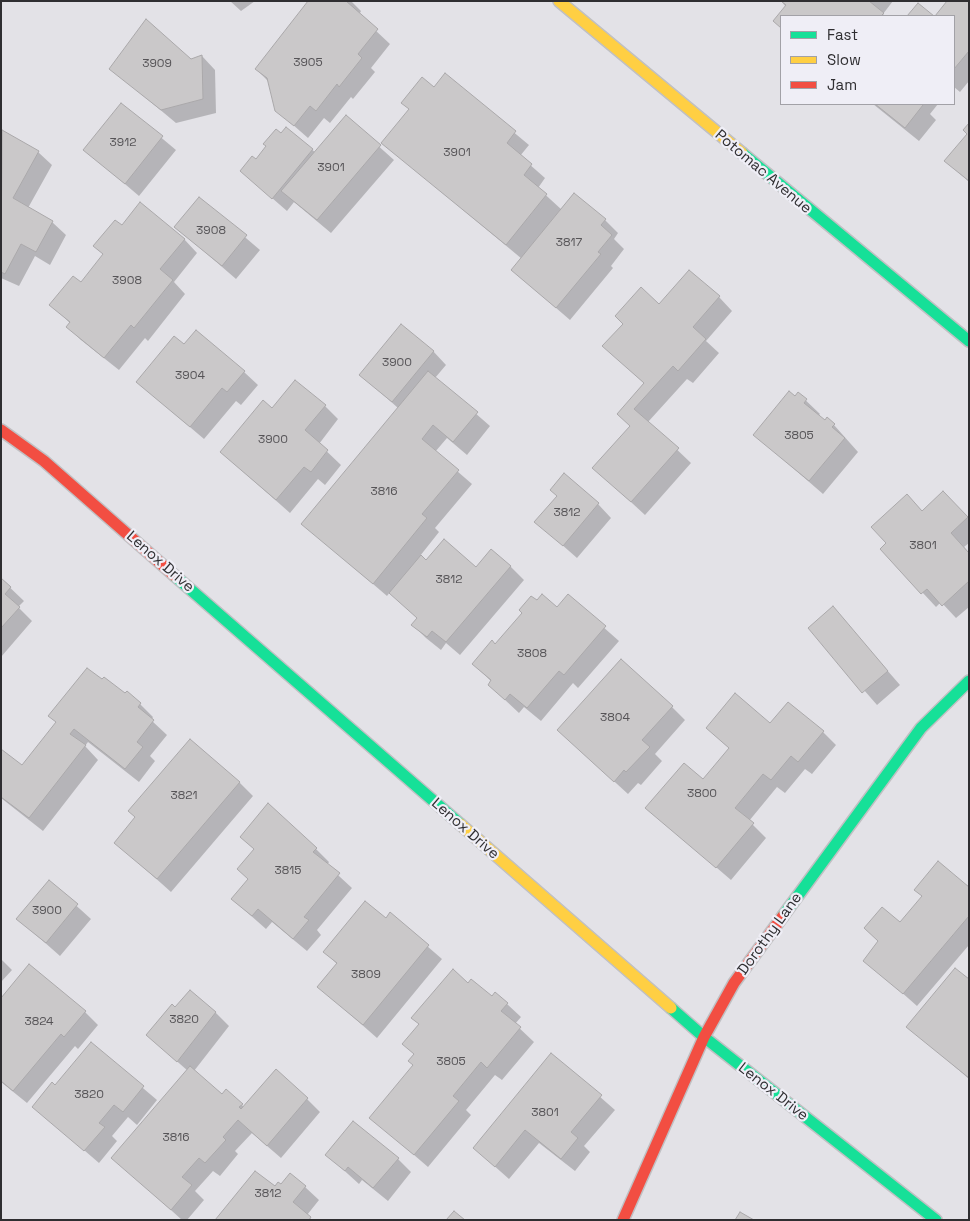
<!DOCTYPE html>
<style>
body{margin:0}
#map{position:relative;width:970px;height:1221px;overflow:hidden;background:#e3e2e7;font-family:"Space Grotesk",sans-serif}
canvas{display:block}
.frame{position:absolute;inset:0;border:2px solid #2f2e31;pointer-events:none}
.legend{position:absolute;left:780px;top:15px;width:175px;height:90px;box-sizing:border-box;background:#efeef6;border:1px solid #a2a1a7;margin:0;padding:6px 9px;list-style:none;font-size:15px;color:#2f2e31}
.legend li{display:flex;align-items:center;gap:10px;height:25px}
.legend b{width:25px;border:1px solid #a2a1a7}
</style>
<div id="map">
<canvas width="970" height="1221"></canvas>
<div class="frame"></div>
<ul class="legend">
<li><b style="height:6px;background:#16e098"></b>Fast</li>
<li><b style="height:6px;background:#ffcf43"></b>Slow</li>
<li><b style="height:6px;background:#f24e42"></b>Jam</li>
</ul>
</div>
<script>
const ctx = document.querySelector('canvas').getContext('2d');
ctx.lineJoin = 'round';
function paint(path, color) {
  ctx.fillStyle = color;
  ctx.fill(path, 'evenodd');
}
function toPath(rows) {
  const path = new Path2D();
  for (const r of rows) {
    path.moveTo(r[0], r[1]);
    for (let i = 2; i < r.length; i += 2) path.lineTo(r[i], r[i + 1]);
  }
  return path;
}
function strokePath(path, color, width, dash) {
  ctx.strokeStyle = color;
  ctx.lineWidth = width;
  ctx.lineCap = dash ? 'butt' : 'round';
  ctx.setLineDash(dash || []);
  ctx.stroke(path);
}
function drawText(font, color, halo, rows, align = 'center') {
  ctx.font = font + ' "Space Grotesk",sans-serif';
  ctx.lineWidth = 4.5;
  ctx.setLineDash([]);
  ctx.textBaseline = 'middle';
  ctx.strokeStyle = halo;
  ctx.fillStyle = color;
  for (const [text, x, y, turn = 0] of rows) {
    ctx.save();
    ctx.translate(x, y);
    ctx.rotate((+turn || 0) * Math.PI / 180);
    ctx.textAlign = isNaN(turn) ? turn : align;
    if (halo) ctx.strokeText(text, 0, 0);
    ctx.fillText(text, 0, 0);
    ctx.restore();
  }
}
paint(toPath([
 [230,1,255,1,241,11],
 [309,1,351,1,361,11,359,15,390,44,371,68,375,72,353,99,351,97,330,123,324,118,308,138,276,110,268,81,256,69],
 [781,1,893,1,883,14,885,16,781,16,781,28,775,21,786,7],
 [949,1,969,1,969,81,960,92,954,87,954,16,936,16],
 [202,56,215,70,216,113,176,123,110,68,190,61],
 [445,75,529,145,520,156,545,178,538,188,562,210,605,220,618,233,614,239,624,249,611,266,613,268,570,320,512,270,522,259,383,143,410,110,403,103,434,88],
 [121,104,176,150,139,196,85,150],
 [873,104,938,104,930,114,936,120,919,141],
 [346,117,394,160,331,233,294,202,287,211,241,171,256,161,286,128,316,153],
 [969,125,969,182,946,161,969,134],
 [1,128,4,132,38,152,52,165,28,208,52,222,66,235,50,265,35,256,19,286,1,278],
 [199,198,260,250,236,279,176,227],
 [184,239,197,253,174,282,185,294,148,341,145,338,119,370,81,340,68,327,70,323,51,305,82,284,104,255,95,246],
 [719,297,732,311,706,341,719,353,693,383,687,379,648,422,691,463,645,515,594,468,631,426,619,414,645,384,618,359,659,305],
 [184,346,244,372,258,385,241,405,236,401,204,439,137,382],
 [433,351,446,365,435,378,490,426,467,455,447,438,435,452,472,484,435,528,439,532,420,556,427,562,476,569,510,566,524,580,460,655,446,643,441,650,426,638,413,625,418,619,390,592,387,596,303,524,398,408,361,375],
 [799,394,820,414,818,416,825,422,828,419,834,425,858,452,823,494,755,435],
 [325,406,338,419,319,444,341,465,325,485,318,479,290,513,221,452,272,410],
 [558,496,598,504,611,518,577,558,536,522],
 [907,496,923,512,957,506,969,519,969,543,964,547,969,553,969,607,956,618,941,602,936,607,882,549,888,543],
 [1,579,24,601,18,607,32,621,1,657],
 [568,596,619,641,578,688,573,683,541,721,524,707,519,713,489,685,492,682,473,664,495,645,537,602,557,609],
 [833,608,900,685,877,705,810,628],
 [125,694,140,704,153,717,151,720,167,735,150,756,155,761,139,782,88,742,85,746,98,760,43,831,1,798,1,751,22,767,57,723,50,716],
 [672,707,685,720,655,754,662,761,641,785,638,783,628,794,572,743],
 [770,724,823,732,836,745,812,774,805,769,785,793,777,787,749,821,766,838,731,880,647,808,703,781,730,749,707,728],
 [239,782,253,796,171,892,115,842],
 [241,837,316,849,329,862,327,865,352,888,317,930,321,935,307,951,272,922,266,929,232,899,249,880,255,850],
 [49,881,91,919,60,956,18,919],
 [969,888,969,945,917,1006,865,960,879,942,865,928,900,923,923,897,915,890],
 [390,914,442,959,377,1038,319,987,337,964,325,952,386,919],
 [1,959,12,970,1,982],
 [969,981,969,1079,908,1026],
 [469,984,507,1004,521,1017,515,1024,534,1042,502,1080,495,1075,466,1110,471,1115,428,1167,371,1118,414,1065,415,1055,404,1044,420,1025,413,1018],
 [1,1000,85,1012,98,1025,78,1049,75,1046,27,1103,1,1082],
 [176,1009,215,1012,229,1026,194,1071,222,1096,226,1090,244,1107,307,1099,320,1112,281,1158,252,1133,235,1151,238,1154,220,1176,213,1171,195,1191,204,1200,187,1220,182,1220,113,1158,188,1071,147,1035],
 [91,1044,157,1100,137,1125,128,1117,112,1136,117,1141,99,1163,34,1107,56,1087],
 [551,1054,615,1110,584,1146,590,1152,575,1171,539,1143,509,1179,474,1148],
 [327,1155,398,1159,411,1172,388,1201,362,1180,359,1184],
 [281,1186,305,1187,319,1200,307,1215,312,1220,216,1220]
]), '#0003');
const building = toPath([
 [308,1,346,1,378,29,358,54,362,58,339,87,337,84,316,111,310,106,294,126,275,111,267,78,255,69,308,1],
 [781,1,869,1,884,13,881,16,781,16,781,28,773,21,786,5,781,1],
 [947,1,969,1,969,51,954,69,954,16,935,16,947,1],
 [918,3,934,16,907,16,918,3],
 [146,19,191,59,202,55,203,99,161,110,109,69,146,19],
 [445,73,516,131,507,143,532,164,524,175,547,194,506,245,381,143,409,109,401,103,422,77,434,87,445,73],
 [121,103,163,136,125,184,83,150,121,103],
 [875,104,921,104,923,105,905,128,875,104],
 [346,115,381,145,317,220,281,191,346,115],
 [969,123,969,181,944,161,967,134,963,130,969,123],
 [286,127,313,149,272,199,240,171,252,156,256,159,266,146,263,144,276,129,281,133,286,127],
 [2,130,39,151,13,198,53,221,36,252,21,244,5,274,1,272,2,130],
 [574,193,606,219,601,225,612,235,598,252,601,254,556,308,511,270,574,193],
 [199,197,247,235,222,266,174,227,199,197],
 [140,202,185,239,160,269,173,280,134,328,131,325,104,358,66,327,70,322,49,305,73,276,81,282,103,254,93,246,115,220,122,225,140,202],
 [689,270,720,296,693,327,706,339,678,371,673,366,634,409,679,448,631,502,592,468,630,426,617,414,644,383,602,346,623,324,615,316,641,287,659,304,689,270],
 [401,324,434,351,392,402,359,375,401,324],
 [196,330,245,371,227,392,222,388,190,427,136,382,174,336,184,344,196,330],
 [428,371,478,412,453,442,433,425,422,439,459,470,422,514,427,518,373,584,301,524,428,371],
 [295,380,326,405,305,430,328,450,311,472,304,467,276,500,220,452,263,400,272,408,295,380],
 [789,391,795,396,798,392,807,399,804,403,825,420,827,417,835,424,832,427,845,438,809,481,753,435,789,391],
 [564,473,599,503,563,546,534,522,557,496,550,490,564,473],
 [943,491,968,517,951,533,969,553,969,581,942,606,927,589,921,594,880,549,886,543,871,527,907,494,922,511,943,491],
 [444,539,476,567,491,549,511,566,446,642,432,631,427,637,411,625,417,618,389,593,421,555,426,560,444,539],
 [1,578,11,587,5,594,20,607,1,628,1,578],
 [542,594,557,607,568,594,606,626,564,675,559,671,527,708,510,694,505,700,488,685,491,680,472,664,492,640,495,644,522,613,519,610,531,596,537,600,542,594],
 [833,606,888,671,862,693,808,628,833,606],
 [621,659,673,706,642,740,650,747,626,772,624,770,614,782,557,730,621,659],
 [87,668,102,679,104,677,125,693,127,691,141,703,138,707,154,720,137,742,143,747,125,769,74,729,70,734,86,745,29,818,1,797,1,749,22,765,56,722,48,716,87,668],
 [735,693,770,723,788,702,824,731,798,762,791,756,771,780,763,774,735,808,754,823,716,868,645,808,684,763,703,779,729,748,706,728,735,693],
 [190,739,240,782,157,879,114,843,135,817,128,811,190,739],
 [268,803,317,848,313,852,340,873,304,917,309,920,293,939,258,909,252,916,231,899,248,879,237,869,254,849,240,837,268,803],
 [938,861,969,887,969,916,903,994,863,961,878,941,864,928,882,907,900,922,922,896,914,890,938,861],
 [49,880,78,904,46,943,16,919,49,880],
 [365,901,386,918,390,912,429,945,363,1025,317,987,337,963,323,952,365,901],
 [29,964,86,1011,64,1037,61,1034,13,1091,1,1081,1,998,29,964],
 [955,968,969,979,969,1078,906,1027,955,968],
 [453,969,468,983,471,979,492,996,495,992,508,1003,501,1011,521,1027,487,1068,481,1062,453,1096,459,1101,414,1155,369,1118,413,1065,408,1061,414,1054,402,1044,419,1024,411,1018,453,969],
 [190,990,216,1012,177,1062,146,1035,172,1004,175,1007,190,990],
 [91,1042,144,1086,123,1112,114,1105,99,1123,105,1127,84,1151,32,1107,52,1082,55,1085,91,1042],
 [551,1053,602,1095,571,1132,578,1138,561,1159,525,1130,495,1167,473,1148,551,1053],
 [190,1066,222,1094,226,1089,243,1104,239,1107,241,1109,276,1069,308,1098,267,1146,238,1120,223,1137,226,1140,205,1163,199,1158,182,1177,192,1185,171,1210,111,1158,190,1066],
 [353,1121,399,1158,373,1188,348,1167,345,1171,325,1155,353,1121],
 [255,1171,275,1186,278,1182,281,1184,290,1173,306,1186,293,1202,311,1217,309,1220,215,1220,255,1171],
 [454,1211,465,1220,446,1220,454,1211],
 [740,1212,754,1220,735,1220,740,1212]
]);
paint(building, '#cac8c9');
strokePath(building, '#aaa8aa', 1);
const fast = toPath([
 [742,153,969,341],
 [175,576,460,824],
 [783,916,921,728,969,681],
 [671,1008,704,1037,936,1220]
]);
const slow = toPath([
 [559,1,742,153],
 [460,824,671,1008]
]);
const jam = toPath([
 [1,430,44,461,175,576],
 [623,1220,704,1037,734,983,783,916]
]);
strokePath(fast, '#c0c0c3', 14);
strokePath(slow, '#c0c0c3', 14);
strokePath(jam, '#c0c0c3', 14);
strokePath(fast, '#16e098', 11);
strokePath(slow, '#ffcf43', 11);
strokePath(jam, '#f24e42', 11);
drawText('12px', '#565457', null, [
 ["3905",308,63],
 ["3909",157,64],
 ["3912",123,143],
 ["3901",457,153],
 ["3901",331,168],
 ["3908",211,231],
 ["3817",569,243],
 ["3908",127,281],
 ["3900",397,363],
 ["3904",190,376],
 ["3805",799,436],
 ["3900",273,440],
 ["3816",384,492],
 ["3812",567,513],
 ["3801",923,546],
 ["3812",449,580],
 ["3808",532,654],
 ["3804",615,718],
 ["3800",702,794],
 ["3821",184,796],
 ["3815",288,871],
 ["3900",47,911],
 ["3809",366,975],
 ["3820",184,1020],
 ["3824",39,1022],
 ["3805",451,1062],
 ["3820",89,1095],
 ["3801",545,1113],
 ["3816",176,1138],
 ["3812",268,1194]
]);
drawText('15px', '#2f2e31', '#efeef6', [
 ["Potomac Avenue",763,172,40],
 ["Lenox Drive",160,562,41],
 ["Lenox Drive",465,829,41],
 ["Dorothy Lane",770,934,-54],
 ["Lenox Drive",773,1092,38]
]);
</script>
